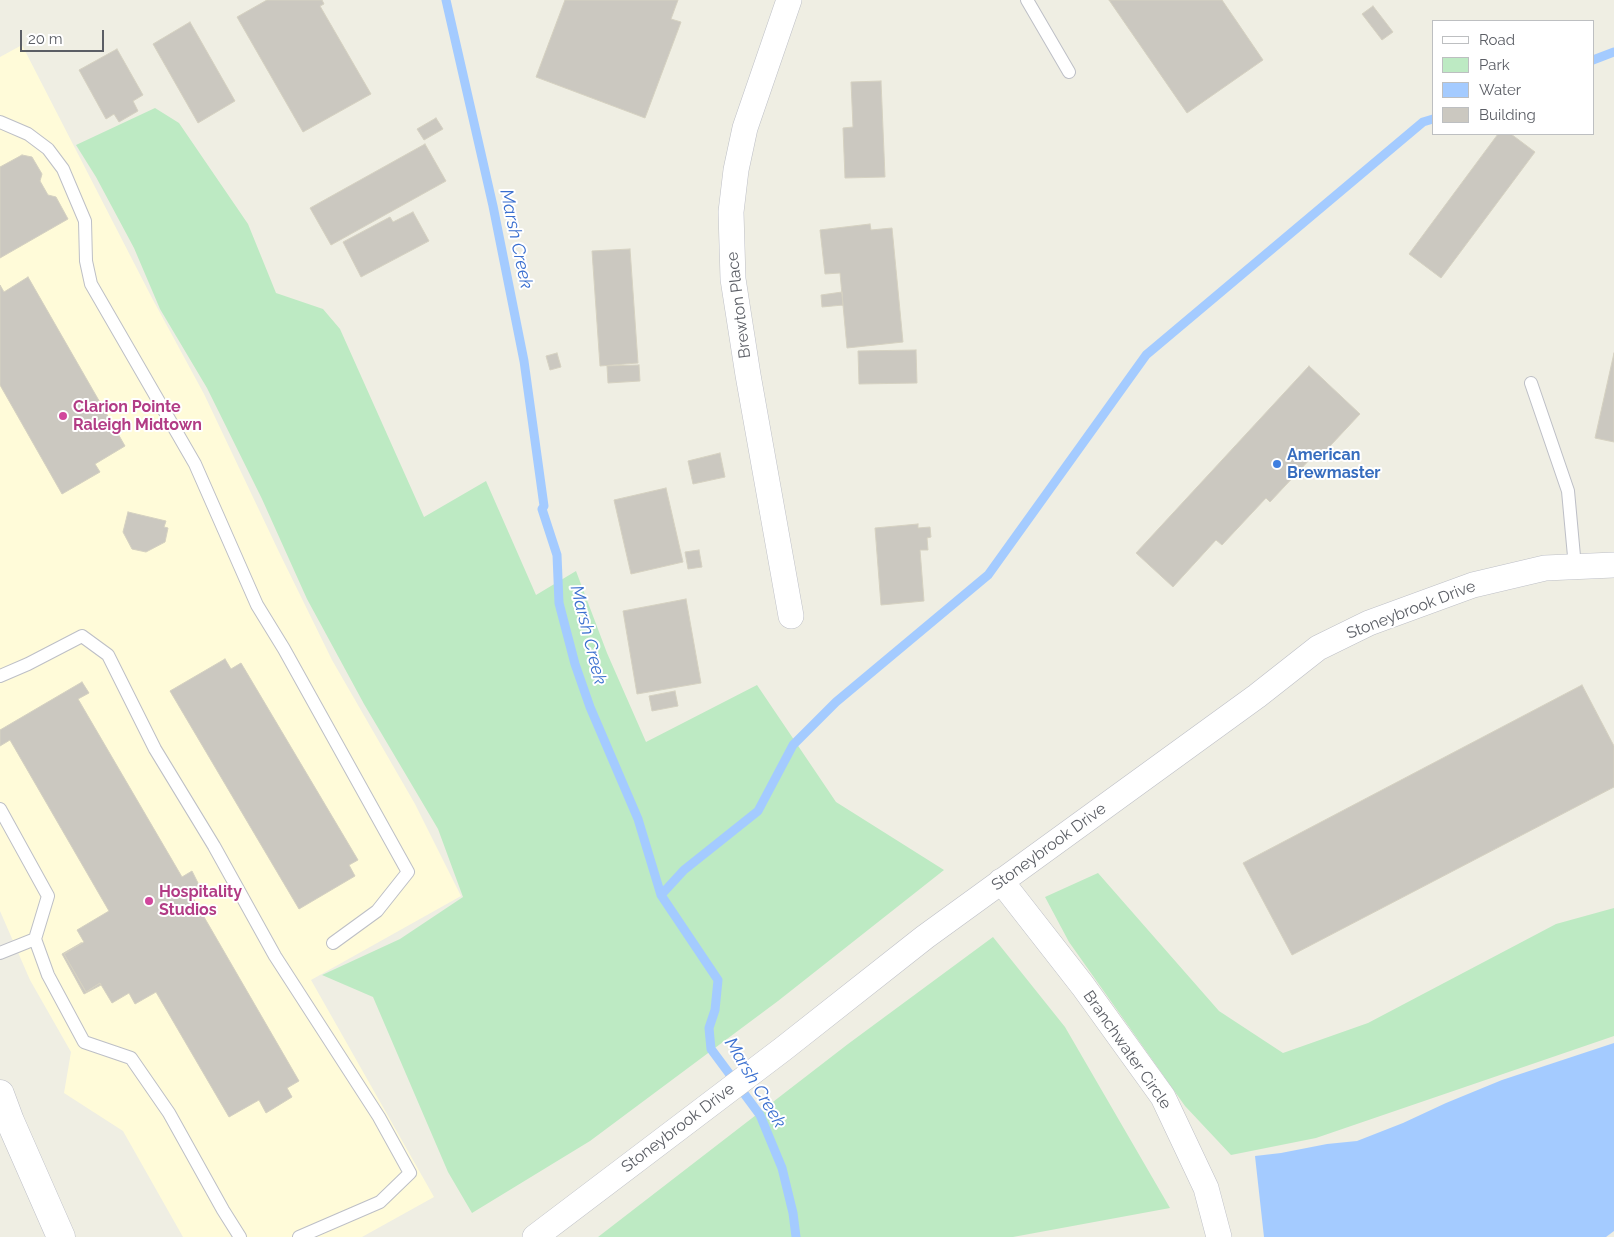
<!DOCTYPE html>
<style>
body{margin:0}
#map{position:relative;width:1614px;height:1237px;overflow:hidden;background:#efeee3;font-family:Raleway,sans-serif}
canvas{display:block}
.legend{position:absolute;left:1432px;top:20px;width:162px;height:115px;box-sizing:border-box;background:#fff;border:1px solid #bdbfc1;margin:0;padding:6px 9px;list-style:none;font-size:15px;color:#5b5e65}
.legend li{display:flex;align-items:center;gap:10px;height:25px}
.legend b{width:25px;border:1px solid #bdbfc1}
.scale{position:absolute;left:20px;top:30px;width:84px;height:22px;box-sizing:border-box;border:2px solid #5b5e65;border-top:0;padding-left:6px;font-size:15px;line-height:18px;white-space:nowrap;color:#5b5e65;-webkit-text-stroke:4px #fff;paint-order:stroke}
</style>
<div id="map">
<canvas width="1614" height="1237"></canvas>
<ul class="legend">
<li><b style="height:6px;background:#fff"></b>Road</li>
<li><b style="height:14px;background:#bdeac3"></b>Park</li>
<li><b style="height:14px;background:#a4cbff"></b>Water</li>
<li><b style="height:14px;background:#cbc8c0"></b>Building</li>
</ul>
<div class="scale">20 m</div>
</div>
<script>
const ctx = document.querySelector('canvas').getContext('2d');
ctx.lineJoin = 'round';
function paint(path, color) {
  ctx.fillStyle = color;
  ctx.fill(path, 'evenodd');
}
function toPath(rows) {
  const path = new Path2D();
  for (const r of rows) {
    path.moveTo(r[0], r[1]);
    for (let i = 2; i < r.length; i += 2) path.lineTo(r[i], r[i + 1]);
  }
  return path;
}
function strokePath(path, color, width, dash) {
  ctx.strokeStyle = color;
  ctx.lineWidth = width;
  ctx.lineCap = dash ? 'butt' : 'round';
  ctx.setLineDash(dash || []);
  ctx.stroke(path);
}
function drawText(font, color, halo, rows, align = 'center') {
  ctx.font = font + ' Raleway,sans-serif';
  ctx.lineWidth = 4;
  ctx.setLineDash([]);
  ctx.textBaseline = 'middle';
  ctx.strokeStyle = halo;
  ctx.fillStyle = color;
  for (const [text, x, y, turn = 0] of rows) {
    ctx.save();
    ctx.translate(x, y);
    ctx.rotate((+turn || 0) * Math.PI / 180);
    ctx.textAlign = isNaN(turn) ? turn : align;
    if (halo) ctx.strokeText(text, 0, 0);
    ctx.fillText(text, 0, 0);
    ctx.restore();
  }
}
paint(toPath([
 [22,45,152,298,204,394,279,552,332,660,415,804,461,896,311,980,434,1197,362,1237,183,1237,123,1131,64,1093,71,1052,30,980,0,911,0,57]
]), '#fffbd9');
paint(toPath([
 [155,108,179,123,248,224,276,293,323,309,340,329,424,517,486,481,536,595,576,571,607,653,646,742,757,685,836,802,944,870,778,1001,590,1141,472,1213,448,1172,373,997,322,975,400,939,463,897,438,829,364,704,307,599,262,499,207,388,160,309,134,248,96,177,76,145],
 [1098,873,1219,1011,1283,1053,1368,1023,1556,924,1614,908,1614,1036,1316,1138,1231,1155,1185,1106,1069,942,1045,897],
 [993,937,1065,1027,1170,1208,1013,1237,598,1237,848,1044]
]), '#bdeac3');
paint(toPath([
 [1614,1043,1614,1231,1606,1237,1264,1237,1255,1156,1281,1153,1327,1144,1357,1141,1403,1123,1446,1103,1502,1080]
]), '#a4cbff');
strokePath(toPath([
 [446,0,493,206,524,361,544,506,542,509,557,555,559,603,575,664,590,707,638,819,661,895,718,980,715,1010,709,1028,711,1049,760,1115,782,1168,793,1213,796,1237],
 [1593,60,1614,52],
 [661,895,684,870,758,811,793,745,836,702,988,575,1146,355,1423,122,1433,119]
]), '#a4cbff', 9);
const building = toPath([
 [267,0,322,0,324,4,320,6,371,94,303,132,237,17,267,0],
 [565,0,678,0,671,19,681,22,645,118,536,77,565,0],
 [1109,0,1222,0,1263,60,1187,113,1109,0],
 [1373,6,1393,32,1382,40,1362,14,1373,6],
 [190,22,235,101,198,123,153,44,190,22],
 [117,49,143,95,133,101,138,111,119,122,114,114,106,119,79,70,117,49],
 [881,81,885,177,845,178,843,128,853,127,851,82,881,81],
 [436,118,443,129,424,140,417,129,436,118],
 [1498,134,1511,134,1535,152,1441,278,1409,254,1498,134],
 [425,144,446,181,331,245,310,208,425,144],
 [22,155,32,157,42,174,40,181,48,195,56,197,68,219,0,258,0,167,22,155],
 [413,212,429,241,361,277,343,242,390,217,393,222,413,212],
 [870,224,871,230,892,228,903,342,847,348,840,273,825,274,820,230,870,224],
 [630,249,638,363,600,366,592,251,630,249],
 [28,277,125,446,95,464,100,472,62,494,0,385,0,285,4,292,28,277],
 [842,292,843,305,822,307,821,295,842,292],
 [916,350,917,383,859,384,858,351,916,350],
 [557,353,561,367,550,370,546,356,557,353],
 [1614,353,1614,442,1595,438,1614,353],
 [639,365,640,381,608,383,607,366,639,365],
 [1309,366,1360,414,1317,460,1313,456,1270,502,1266,498,1222,545,1216,540,1173,587,1136,553,1309,366],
 [720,453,725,477,693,484,688,461,720,453],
 [666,488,683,562,631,574,614,500,666,488],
 [128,512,166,521,164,527,168,528,165,542,146,552,132,549,123,532,128,512],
 [918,524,918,528,930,527,931,537,927,538,928,550,920,550,924,601,881,605,875,528,918,524],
 [699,550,702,567,688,569,685,552,699,550],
 [686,599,701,683,637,694,623,611,686,599],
 [225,659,231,669,241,663,358,860,349,865,355,876,299,909,170,691,225,659],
 [82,682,89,693,78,699,182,877,192,871,199,885,189,891,299,1081,287,1088,292,1097,266,1113,259,1100,229,1117,156,992,135,1004,129,993,112,1003,100,983,86,992,64,954,84,942,77,930,109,911,10,740,0,746,0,730,82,682],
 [1582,685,1614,746,1614,787,1292,955,1243,863,1582,685],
 [675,691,678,706,652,711,649,696,675,691],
 [81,943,82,943,64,954,86,992,100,983,101,985,84,994,62,954,81,943]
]);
paint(building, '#cbc8c0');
strokePath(building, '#d5d1c1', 1);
const service = toPath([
 [1027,0,1069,72],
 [0,122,28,134,48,149,63,169,85,221,86,261,91,284,195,464,257,605,284,649,408,872,377,911,333,943],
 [1531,383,1568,491,1575,567],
 [0,676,28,664,82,636,108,655,155,749,214,846,275,956,379,1117,410,1173,380,1202,299,1237],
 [0,809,48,896,35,939],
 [0,953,35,939,48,975,84,1042,131,1058,169,1113,223,1210,240,1237]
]);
const minor = toPath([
 [789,0,745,128,736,170,731,212,733,279,748,375,791,616],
 [1001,881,1083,986,1163,1097,1206,1188,1219,1237],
 [535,1237,783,1049,925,937,1257,696,1318,648,1369,623,1473,585,1545,568,1614,565]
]);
const secondary = toPath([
 [0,1094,10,1121,61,1237]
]);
strokePath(service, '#bdbfc6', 14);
strokePath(minor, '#bdbfc6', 26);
strokePath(secondary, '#bcbec6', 29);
strokePath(service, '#fff', 12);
strokePath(minor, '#fff', 25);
strokePath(secondary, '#fff', 28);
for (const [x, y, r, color] of [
 [63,416,5,"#d1479c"],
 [1277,464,5,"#3f7fe0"],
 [149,901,5,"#d1479c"]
]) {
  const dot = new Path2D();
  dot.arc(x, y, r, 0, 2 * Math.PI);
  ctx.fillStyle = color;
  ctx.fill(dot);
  strokePath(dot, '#fff', 2);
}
drawText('16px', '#5b5e65', '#fff', [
 ["Brewton Place",739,305,-97],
 ["Stoneybrook Drive",1411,610,-21],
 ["Stoneybrook Drive",1049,847,-36],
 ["Branchwater Circle",1127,1050,55],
 ["Stoneybrook Drive",678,1128,-37]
]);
drawText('bold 16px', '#b23c85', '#fff', [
 ["Clarion Pointe",73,407],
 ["Raleigh Midtown",73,425],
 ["Hospitality",159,892],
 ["Studios",159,910]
], 'left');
drawText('bold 16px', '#366cbe', '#fff', [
 ["American",1287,455],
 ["Brewmaster",1287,473]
], 'left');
drawText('italic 18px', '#3a6fcf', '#fff', [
 ["Marsh Creek",516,239,78],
 ["Marsh Creek",588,635,76],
 ["Marsh Creek",755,1083,59]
]);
</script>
